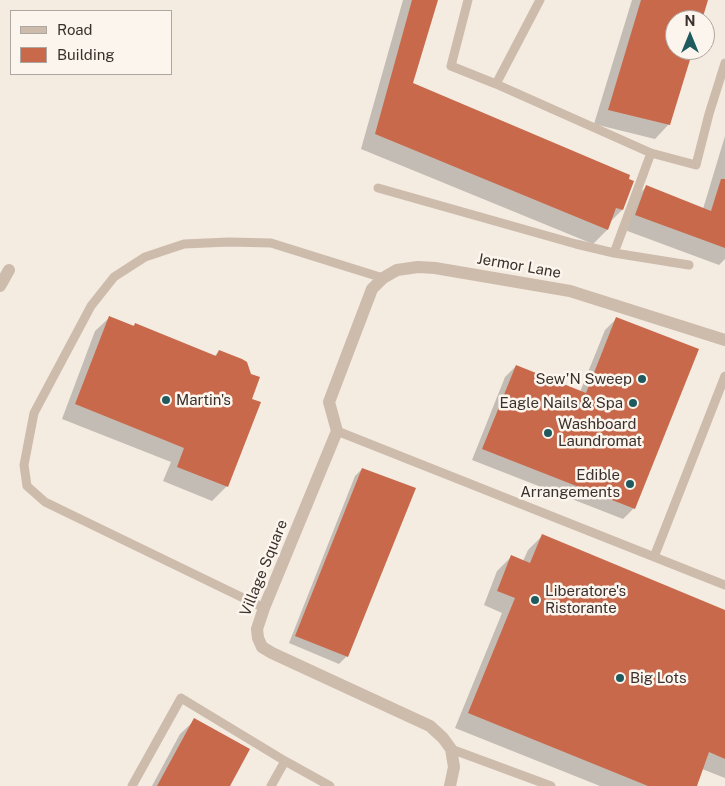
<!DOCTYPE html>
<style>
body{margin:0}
#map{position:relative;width:725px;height:786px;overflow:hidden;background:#f4ebe1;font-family:"Public Sans",sans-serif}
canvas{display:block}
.legend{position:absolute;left:10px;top:10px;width:162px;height:65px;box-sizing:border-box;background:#fbf5ee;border:1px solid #aea6a0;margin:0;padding:6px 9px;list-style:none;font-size:15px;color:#3b302b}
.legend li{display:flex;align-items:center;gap:10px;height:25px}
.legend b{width:25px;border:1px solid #aea6a0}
.north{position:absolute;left:665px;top:10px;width:50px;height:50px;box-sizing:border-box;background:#fbf5ee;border:1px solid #aea6a0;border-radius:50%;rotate:0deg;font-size:14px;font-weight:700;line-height:20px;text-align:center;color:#3b302b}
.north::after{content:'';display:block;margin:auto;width:18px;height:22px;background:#1f5a5e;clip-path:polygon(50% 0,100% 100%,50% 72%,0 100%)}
</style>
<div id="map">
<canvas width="725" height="786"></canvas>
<ul class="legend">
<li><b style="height:6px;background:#cdbbac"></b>Road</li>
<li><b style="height:14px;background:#c8694b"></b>Building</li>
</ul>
<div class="north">N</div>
</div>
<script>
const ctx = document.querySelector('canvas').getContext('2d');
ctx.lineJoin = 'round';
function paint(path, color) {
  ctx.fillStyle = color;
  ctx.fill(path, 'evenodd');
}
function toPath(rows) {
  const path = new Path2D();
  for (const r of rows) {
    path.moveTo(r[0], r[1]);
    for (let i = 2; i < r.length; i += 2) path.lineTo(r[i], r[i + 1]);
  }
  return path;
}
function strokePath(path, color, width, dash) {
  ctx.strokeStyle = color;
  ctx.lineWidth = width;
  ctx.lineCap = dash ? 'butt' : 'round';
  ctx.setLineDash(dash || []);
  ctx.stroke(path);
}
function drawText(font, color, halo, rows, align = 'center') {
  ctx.font = font + ' "Public Sans",sans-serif';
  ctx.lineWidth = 5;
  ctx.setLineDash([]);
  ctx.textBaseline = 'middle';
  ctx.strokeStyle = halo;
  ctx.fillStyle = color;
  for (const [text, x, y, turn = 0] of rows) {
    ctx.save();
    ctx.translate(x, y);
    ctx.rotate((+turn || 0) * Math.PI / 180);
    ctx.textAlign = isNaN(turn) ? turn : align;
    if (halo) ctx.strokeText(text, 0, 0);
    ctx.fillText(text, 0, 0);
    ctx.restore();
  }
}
paint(toPath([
 [403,0,437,0,412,83,627,180,622,210,610,222,607,230,593,244,361,149],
 [632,0,707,0,701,20,675,20,675,50,692,50,669,124,655,139,594,124],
 [725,136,725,259,719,265,622,229,632,201,646,187,703,209],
 [110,317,132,327,135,324,214,357,219,351,250,399,259,403,226,487,212,501,163,481,171,462,62,419,95,331],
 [616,319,634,508,623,519,472,460,505,377,516,366,580,392,605,330],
 [362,469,347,656,339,664,289,643,355,476],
 [542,536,725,611,725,778,702,769,695,786,600,786,455,728,502,613,484,605,497,571,511,557,523,561,528,550],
 [195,720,228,786,152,786,180,734]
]), '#0003');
paint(toPath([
 [412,0,438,0,413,83,630,175,629,179,634,181,623,210,616,208,608,230,375,134],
 [641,0,708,0,702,20,675,20,675,50,693,50,670,125,608,110],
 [721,179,725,179,725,248,635,215,646,185,711,211],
 [109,316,134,326,135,323,216,356,219,350,242,359,247,362,251,374,260,377,252,399,261,402,228,487,177,467,184,448,75,404],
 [616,317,699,349,635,509,482,449,516,365,586,393],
 [362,468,416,488,348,657,295,636],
 [542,534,725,610,725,759,709,752,697,786,648,786,468,713,515,598,497,591,511,555,530,563],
 [194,718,250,749,230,786,157,786]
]), '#c8694b');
strokePath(toPath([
 [468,0,451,66,496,84],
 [540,0,496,84,651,153,696,165,709,114,725,63],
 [378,188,576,244,614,253,651,153],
 [614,253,689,265],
 [337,431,725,585],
 [654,557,725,376],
 [264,608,45,502,27,486,24,465,34,413,91,306,114,277,145,257,184,244,229,242,271,243,383,278],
 [451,749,551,786],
 [132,786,181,698,285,761,330,786],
 [271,786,285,761]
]), '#cdbbac', 9);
strokePath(toPath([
 [0,286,9,270],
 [450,786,454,767,451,749,443,738,430,726,272,653,262,647,258,638,257,629,264,608,337,431,329,402,372,289,383,278,397,270,418,267,435,268,570,291,725,340]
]), '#cdbbac', 12);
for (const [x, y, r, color] of [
 [642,379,5,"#1f5a5e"],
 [166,400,5,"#1f5a5e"],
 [633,403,5,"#1f5a5e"],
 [548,433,5,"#1f5a5e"],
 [630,484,5,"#1f5a5e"],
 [535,600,5,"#1f5a5e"],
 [620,678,5,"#1f5a5e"]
]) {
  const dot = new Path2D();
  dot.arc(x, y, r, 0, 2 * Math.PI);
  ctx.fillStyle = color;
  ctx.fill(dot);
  strokePath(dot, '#fbf5ee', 2);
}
drawText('15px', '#3b302b', '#fbf5ee', [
 ["Jermor Lane",519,266,10],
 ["Village Square",264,568,-68]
]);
drawText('15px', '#3b302b', '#fbf5ee', [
 ["Sew'N Sweep",632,379,"right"],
 ["Martin's",176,400],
 ["Eagle Nails & Spa",623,403,"right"],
 ["Washboard",558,424],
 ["Laundromat",558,441],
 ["Edible",620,475,"right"],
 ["Arrangements",620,492,"right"],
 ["Liberatore's",545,591],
 ["Ristorante",545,608],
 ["Big Lots",630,678]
], 'left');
</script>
